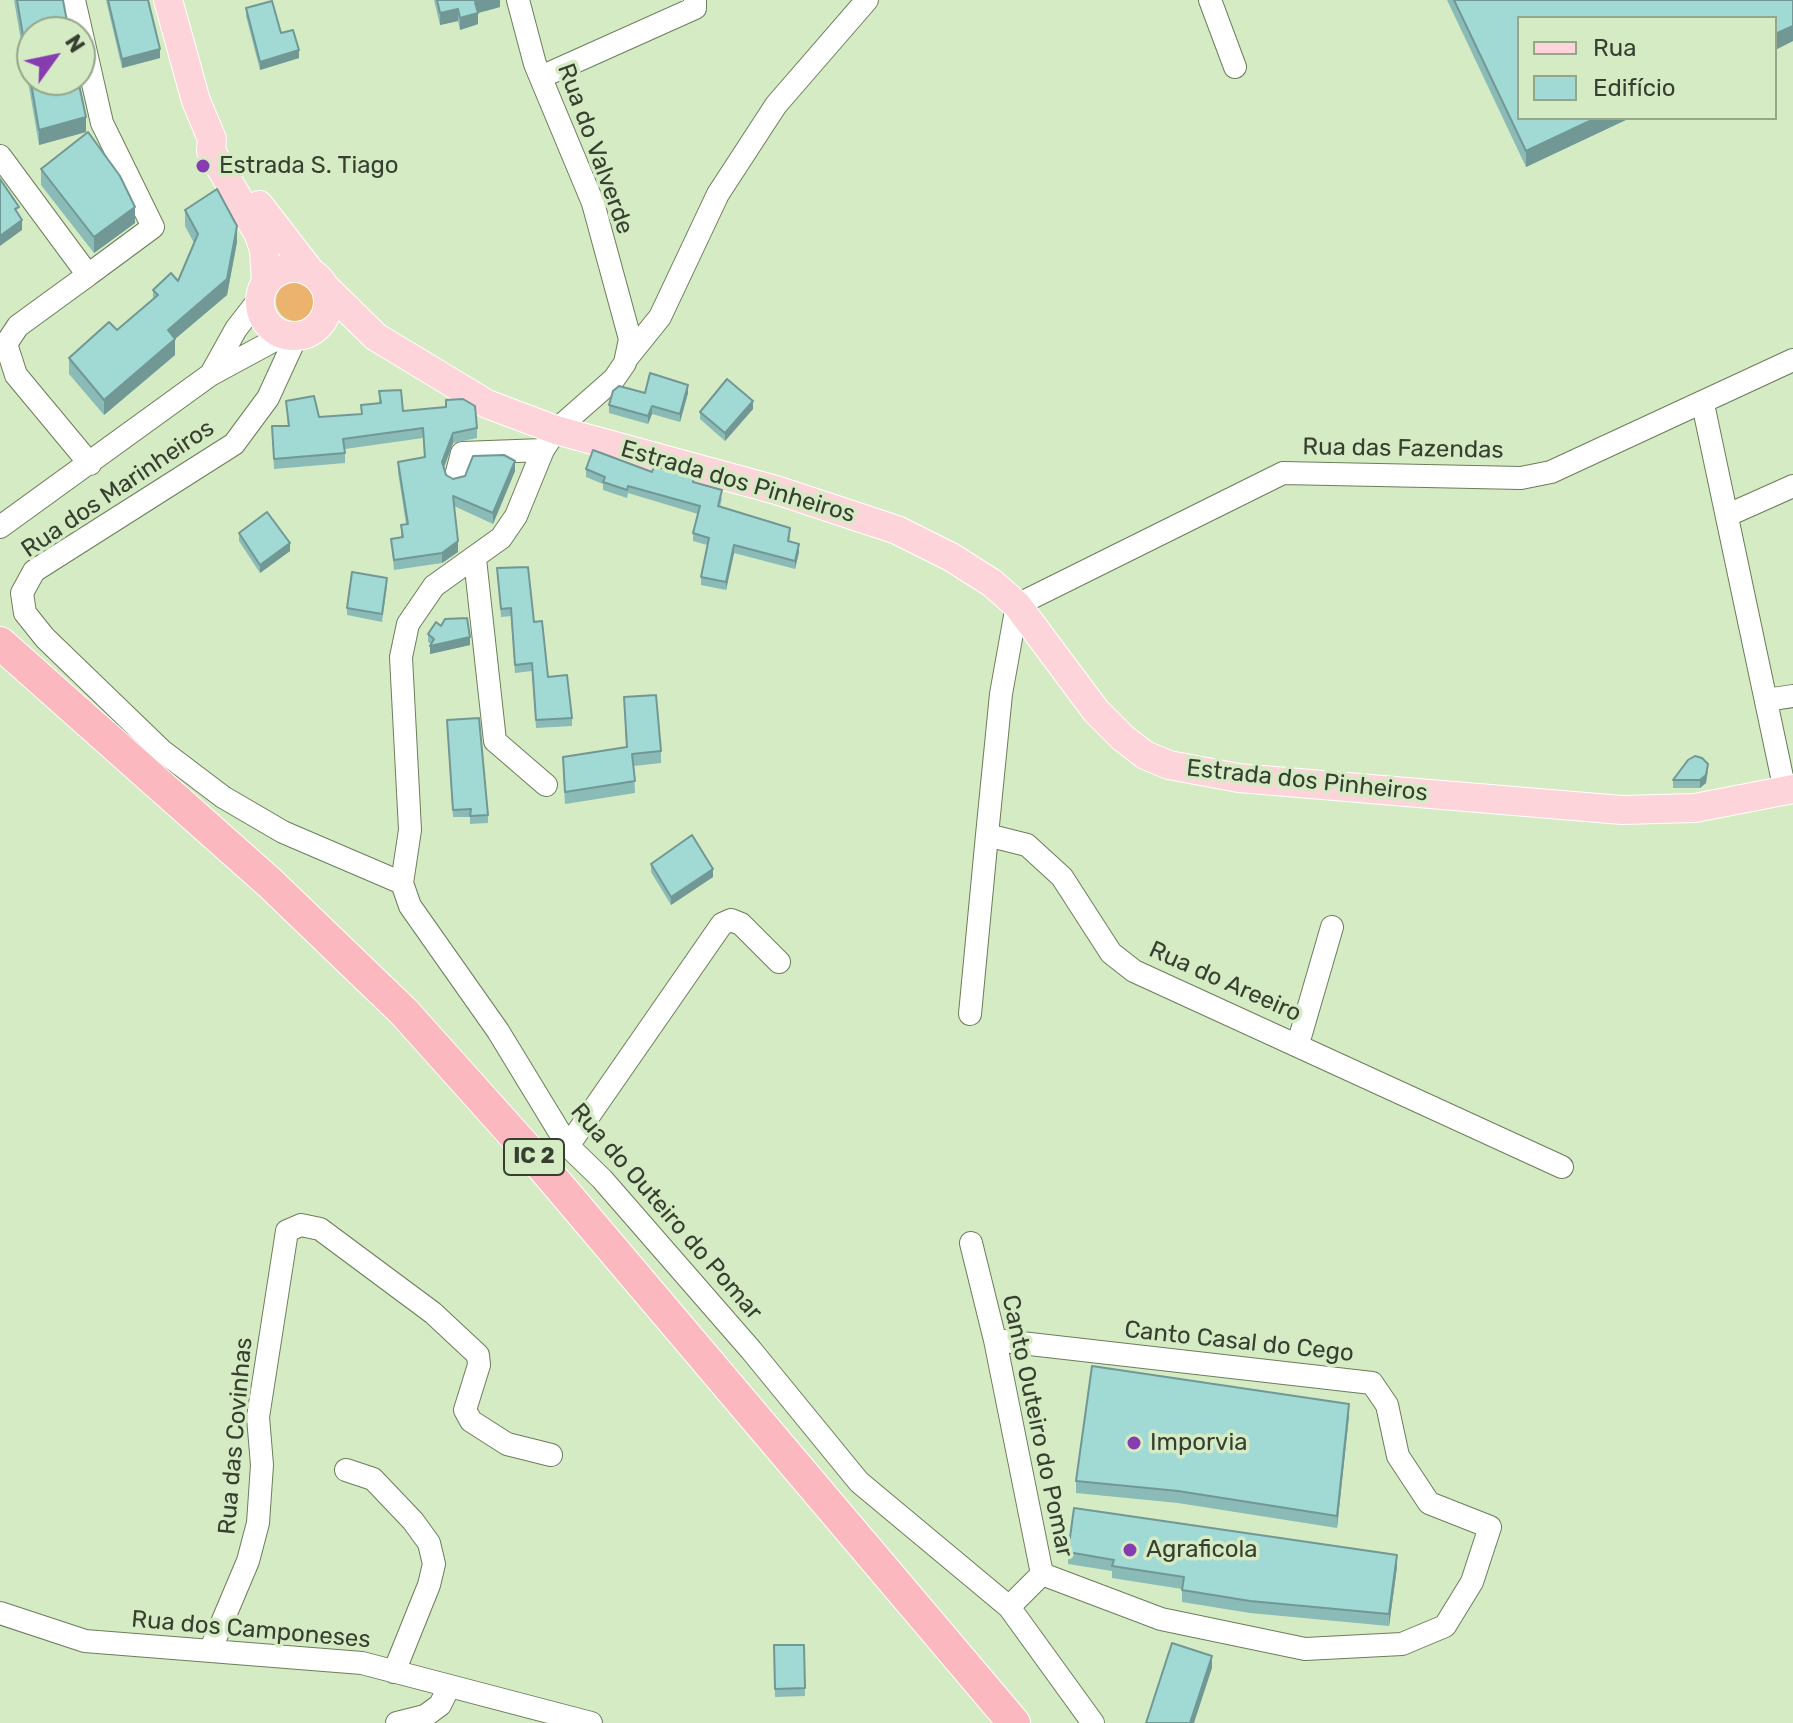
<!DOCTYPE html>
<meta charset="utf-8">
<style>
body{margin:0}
#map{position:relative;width:1793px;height:1723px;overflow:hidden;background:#d5ebc4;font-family:Rubik,sans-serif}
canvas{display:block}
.legend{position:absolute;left:1517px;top:16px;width:260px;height:104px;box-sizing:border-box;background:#d5ebc4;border:2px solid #96a689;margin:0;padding:10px 14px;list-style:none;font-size:24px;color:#373f30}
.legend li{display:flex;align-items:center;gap:16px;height:40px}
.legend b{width:40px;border:2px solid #96a689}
.north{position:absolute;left:16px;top:16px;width:80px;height:80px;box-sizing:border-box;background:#d5ebc4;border:2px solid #96a689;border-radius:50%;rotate:57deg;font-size:22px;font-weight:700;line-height:32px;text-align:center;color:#373f30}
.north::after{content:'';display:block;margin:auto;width:28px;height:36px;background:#873daf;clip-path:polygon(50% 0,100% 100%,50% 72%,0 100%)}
</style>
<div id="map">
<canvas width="1793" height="1723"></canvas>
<ul class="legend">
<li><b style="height:10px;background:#fdd4d9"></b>Rua</li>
<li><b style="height:22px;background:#a1d9d5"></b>Edifício</li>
</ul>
<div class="north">N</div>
</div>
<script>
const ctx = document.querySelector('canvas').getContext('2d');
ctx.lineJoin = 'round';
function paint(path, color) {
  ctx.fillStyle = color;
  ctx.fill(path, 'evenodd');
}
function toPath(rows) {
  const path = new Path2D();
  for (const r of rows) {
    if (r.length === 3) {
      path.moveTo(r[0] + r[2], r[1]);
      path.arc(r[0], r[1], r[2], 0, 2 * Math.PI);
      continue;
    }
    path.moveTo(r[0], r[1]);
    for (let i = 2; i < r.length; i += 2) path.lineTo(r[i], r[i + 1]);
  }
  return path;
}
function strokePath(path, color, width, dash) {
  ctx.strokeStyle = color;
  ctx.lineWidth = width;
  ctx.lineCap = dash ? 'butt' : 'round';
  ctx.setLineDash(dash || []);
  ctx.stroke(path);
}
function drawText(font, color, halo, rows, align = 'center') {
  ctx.font = font + ' Rubik,sans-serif';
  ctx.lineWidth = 7;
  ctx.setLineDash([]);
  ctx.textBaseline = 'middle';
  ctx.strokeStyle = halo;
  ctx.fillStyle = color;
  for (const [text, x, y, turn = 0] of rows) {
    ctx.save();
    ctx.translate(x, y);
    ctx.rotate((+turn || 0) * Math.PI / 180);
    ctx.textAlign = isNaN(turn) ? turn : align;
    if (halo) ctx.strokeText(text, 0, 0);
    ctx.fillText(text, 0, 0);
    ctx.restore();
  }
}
paint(toPath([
 [296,301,20]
]), '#ebb36d');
const minor = toPath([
 [74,0,102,123,153,227,88,275],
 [518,0,535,64,593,203,630,339,625,363,614,379,556,430,543,450,516,516,501,538,434,586,408,624,401,657,410,830,402,883,410,906,498,1031,568,1146,602,1179,751,1350,859,1482,1009,1607,1093,1723],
 [1210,0,1235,67],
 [541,77,695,8,695,0],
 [0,156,88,275,18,326,6,344,16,375,90,464],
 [296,337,268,398,234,444,34,571,22,593,25,613,45,638,161,750,223,797,283,832,402,883],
 [627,358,660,317,718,194,776,105,867,0],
 [211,374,236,329,260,298],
 [1703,404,1785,791],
 [456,476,462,453,543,450],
 [1728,515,1793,486],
 [0,527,210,375,284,335],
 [475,559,495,741,546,785],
 [1766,700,1793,696],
 [970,1014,987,835],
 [1298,1044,1332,927],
 [568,1146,722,924,731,920,741,924,779,962],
 [1562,1167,1134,971,1111,953,1062,877,1027,845,987,835,1001,694,1017,605,1283,473,1521,478,1551,472,1793,360],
 [971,1243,995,1340,1042,1574,1009,1607],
 [995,1340,1372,1383,1387,1405,1398,1456,1429,1503,1490,1527,1472,1582,1445,1626,1402,1644,1305,1649,1161,1619,1042,1574],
 [346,1470,373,1479,413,1521,429,1543,434,1564,429,1585,394,1672],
 [0,1613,85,1641,362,1663,591,1723],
 [210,1651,248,1561,258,1523,262,1465,258,1417,287,1231,301,1225,320,1229,433,1313,478,1355,479,1365,465,1410,471,1421,507,1444,551,1455],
 [397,1723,425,1716,440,1705,449,1687]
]);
const major = toPath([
 [168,0,196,101,212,139,211,151,259,235,264,250,266,283],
 [259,205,310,271],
 [294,302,34],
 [325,287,376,337,487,404,556,430,776,490,897,530,951,557,992,583,1017,605,1096,711,1123,738,1145,755,1169,765,1239,778,1622,810,1695,808,1793,789]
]);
const highway = toPath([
 [0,643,270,883,404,1012,542,1166,1014,1723]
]);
strokePath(minor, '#6a7e5a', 24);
strokePath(major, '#fff', 30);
strokePath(highway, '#fff', 34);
strokePath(minor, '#fff', 22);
strokePath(major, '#fdd4d9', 28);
strokePath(highway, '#fbb8bf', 32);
paint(toPath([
 [14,0,63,0,86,132,39,145],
 [106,0,148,0,160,58,122,68],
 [434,0,500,0,500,7,478,13,478,24,460,30,458,21,440,25],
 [1447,0,1793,0,1793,41,1775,50,1775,18,1519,118,1630,118,1526,167],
 [246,8,281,33,299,58,260,70,246,16],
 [41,169,135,223,94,253,41,185],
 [185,210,237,242,227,295,175,339,175,355,104,415,69,374,69,358,117,330,153,299,153,290,178,281,194,243,185,226],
 [379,391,403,411,446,407,446,400,477,428,477,438,453,443,444,468,446,475,453,479,515,471,493,524,454,506,458,552,442,563,394,570,391,539,401,538,401,525,406,524,398,472,398,462,424,457,423,438,345,449,345,463,274,469,272,426,288,426,286,401,319,417,361,414,361,405,379,403],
 [645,393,688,393,680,422,652,414,648,424,609,413,609,405],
 [753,409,725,441,700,419,700,412],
 [586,469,652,472,694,482,722,498,720,507,790,536,789,541,799,552,795,569,734,553,726,590,701,585,701,577,707,545,693,541,693,533,698,514,628,493,627,498,603,490,603,484,586,477],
 [239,533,290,551,260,573,239,541],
 [497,568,534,622,548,677,572,718,572,726,536,728,532,671,515,673,511,616,501,617],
 [387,586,382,622,347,615,347,608],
 [428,634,470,645,430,654,431,644,428,642],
 [624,697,661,751,661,763,634,766,635,793,565,804,563,769,626,747],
 [447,728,488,815,488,823,470,824,470,817,453,817],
 [1708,772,1706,783,1700,788,1673,788,1673,780],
 [651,864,713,877,671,905,651,872],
 [1349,1416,1337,1528,1178,1503,1076,1493,1076,1481],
 [1068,1552,1397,1567,1389,1626,1250,1613,1182,1602,1182,1589,1112,1578,1112,1571,1068,1564],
 [774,1645,804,1645,805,1696,775,1697]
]), '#8abbb7');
paint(toPath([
 [482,0,500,0,500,7,478,13,478,24,460,30,460,18,475,2],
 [458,9,458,21,440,25,440,13],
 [1793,26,1793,41,1775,50,1775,34],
 [160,49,160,58,122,68,122,59],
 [299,50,299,58,260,70,260,62],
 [86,117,86,132,39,145,39,130],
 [1596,118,1630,118,1526,167,1526,151],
 [135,207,135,223,94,253,94,237],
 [22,220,22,230,0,246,0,236],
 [237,226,237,242,227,295,175,339,175,355,104,415,104,400,168,330],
 [688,385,688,393,680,422,680,414],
 [753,401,753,409,725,441,725,433],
 [652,406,652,414,648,424,648,416],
 [453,433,453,443,442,472,442,462],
 [515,461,515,471,493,524,493,513],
 [458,541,458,552,442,563,442,553],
 [290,543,290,551,260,573,260,565],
 [799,544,799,552,795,569,795,561],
 [734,545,734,553,726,590,726,582],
 [470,637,470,645,430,654,430,646],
 [1708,764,1706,783,1700,788,1700,780],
 [713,869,713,877,671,905,671,897],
 [1349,1404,1349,1416,1337,1528,1337,1516],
 [1397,1555,1397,1567,1389,1626,1389,1614],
 [1212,1656,1212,1668,1194,1723,1190,1723]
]), '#719895');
const building = toPath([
 [17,0,63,0,69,32,32,32,32,80,78,80,86,117,39,130,17,0],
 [108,0,148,0,160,49,122,59,108,0],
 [437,0,482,0,475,2,478,13,460,18,458,9,440,13,437,0],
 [1454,0,1793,0,1793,26,1775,34,1775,18,1519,18,1519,118,1596,118,1526,151,1454,0],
 [272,1,281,33,293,30,299,50,260,62,246,8,272,1],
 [88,132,120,176,135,207,94,237,41,169,88,132],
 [0,179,19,207,15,209,22,220,0,236,0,179],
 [217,189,237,226,227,279,168,330,175,339,104,400,69,358,109,322,117,330,158,295,153,290,171,273,178,281,198,234,185,210,217,189],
 [650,373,688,385,680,414,652,406,648,416,609,405,613,391,619,386,645,393,650,373],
 [727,379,753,401,725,433,700,412,727,379],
 [401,390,403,411,446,407,446,400,463,399,475,406,477,428,453,433,442,462,446,475,453,479,465,476,473,456,504,455,515,461,493,513,453,496,458,541,442,553,394,560,391,539,403,537,401,525,408,524,398,462,425,457,423,428,343,439,345,453,274,459,272,426,289,426,286,401,314,396,319,417,362,414,361,405,381,403,379,391,401,390],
 [593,450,652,472,654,466,694,477,693,482,722,490,718,506,790,528,788,541,799,544,795,561,734,545,726,582,701,577,709,538,693,533,700,506,628,486,627,490,603,482,605,477,586,469,593,450],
 [267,512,290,543,260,565,239,533,267,512],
 [528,567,534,622,542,621,548,677,567,675,572,718,536,720,532,663,515,665,511,608,501,609,497,568,528,567],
 [352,572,387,578,382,614,347,608,352,572],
 [467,618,470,637,430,646,434,639,428,634,436,622,441,626,445,619,467,618],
 [656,695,661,751,632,754,635,781,565,792,563,757,627,747,624,697,656,695],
 [479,718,488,815,470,816,471,809,453,810,447,720,479,718],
 [1695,756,1702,758,1708,764,1706,775,1700,780,1673,780,1688,760,1695,756],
 [692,835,713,869,671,897,651,864,692,835],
 [1092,1366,1349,1404,1337,1516,1178,1491,1076,1481,1092,1366],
 [1074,1508,1397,1555,1389,1614,1250,1601,1182,1590,1184,1577,1112,1566,1114,1560,1068,1552,1074,1508],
 [1172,1643,1212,1656,1190,1723,1146,1723,1172,1643],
 [774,1645,804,1645,805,1688,775,1689,774,1645]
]);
paint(building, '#a1d9d5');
strokePath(building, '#719895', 2);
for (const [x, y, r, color] of [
 [203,166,8,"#873daf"],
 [1134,1443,8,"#873daf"],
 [1130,1550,8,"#873daf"]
]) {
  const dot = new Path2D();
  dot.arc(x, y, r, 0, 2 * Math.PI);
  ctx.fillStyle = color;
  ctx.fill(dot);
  strokePath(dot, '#d5ebc4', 3);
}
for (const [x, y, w] of [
 [534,1157,60]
]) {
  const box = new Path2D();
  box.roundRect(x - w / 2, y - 18, w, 36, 6);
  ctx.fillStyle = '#d5ebc4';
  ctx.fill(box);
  strokePath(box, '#373f30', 2);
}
drawText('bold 22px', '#373f30', null, [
 ["IC 2",534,1157]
]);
drawText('24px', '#373f30', '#d5ebc4', [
 ["Rua do Valverde",595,149,70],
 ["Rua das Fazendas",1403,449,1],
 ["Estrada dos Pinheiros",738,482,16],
 ["Rua dos Marinheiros",118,489,-34],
 ["Estrada dos Pinheiros",1307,781,6],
 ["Rua do Areeiro",1225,982,24],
 ["Rua do Outeiro do Pomar",666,1212,49],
 ["Canto Casal do Cego",1239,1342,6],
 ["Canto Outeiro do Pomar",1037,1426,78],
 ["Rua das Covinhas",236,1436,-85],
 ["Rua dos Camponeses",251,1630,5]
]);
drawText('24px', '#373f30', '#d5ebc4', [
 ["Estrada S. Tiago",219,166],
 ["Imporvia",1150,1443],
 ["Agraficola",1146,1550]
], 'left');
</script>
